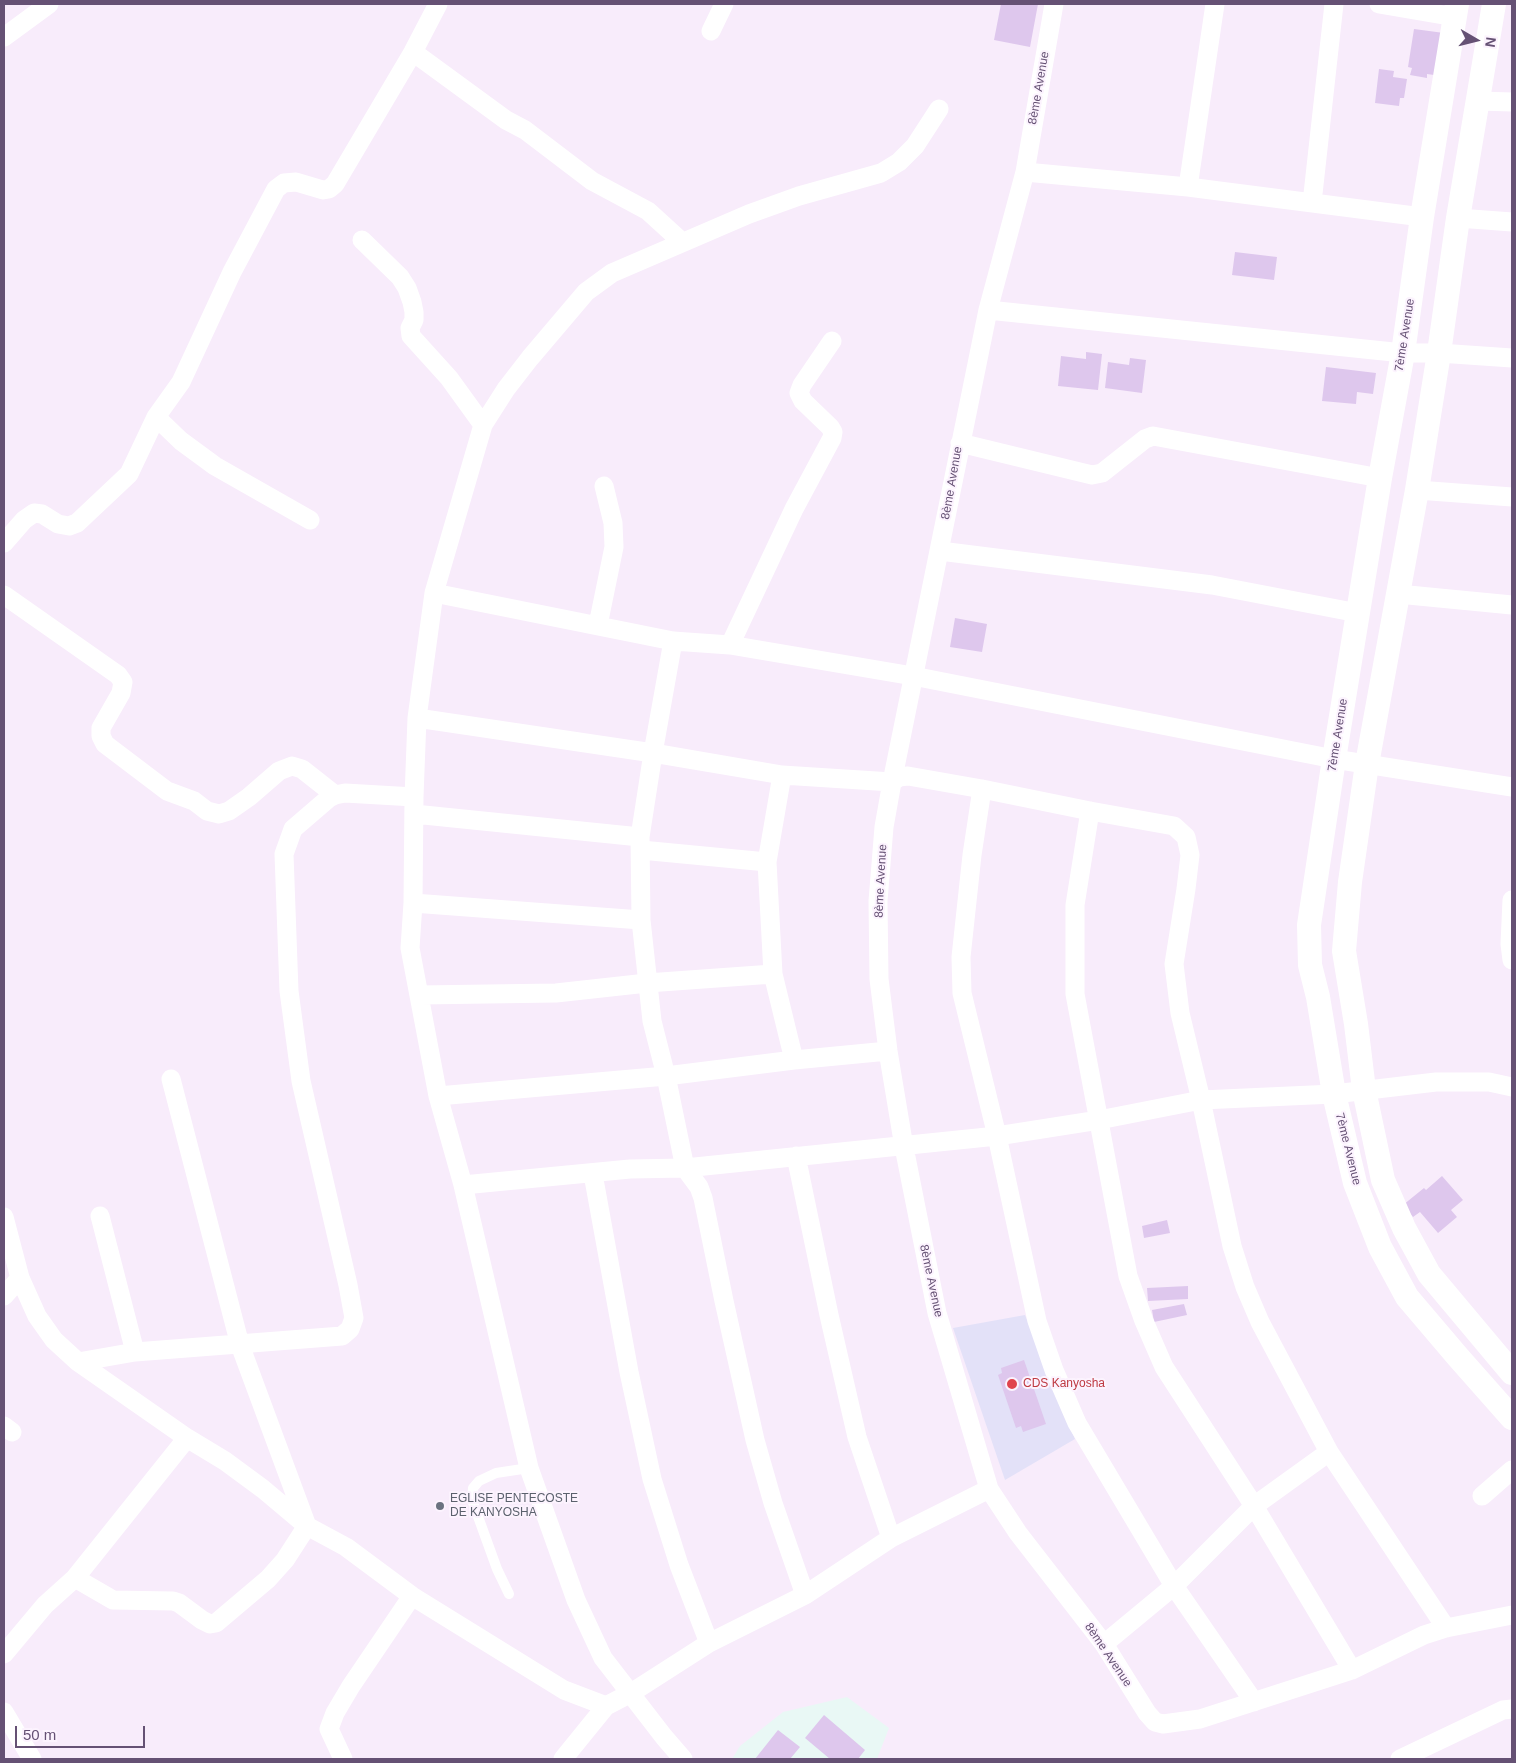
<!DOCTYPE html>
<meta charset="utf-8">
<style>
body{margin:0}
#map{position:relative;width:1516px;height:1763px;overflow:hidden;background:#f8ecfb;font-family:Arial,sans-serif}
canvas{display:block}
.frame{position:absolute;inset:0;border:5px solid #655174;pointer-events:none}
.north{position:absolute;left:1451px;top:15px;width:50px;height:50px;-webkit-text-stroke:4px #fcf3fe;paint-order:stroke;rotate:98deg;font-size:14px;font-weight:700;line-height:20px;text-align:center;color:#655174}
.north::after{content:'';display:block;margin:auto;width:18px;height:22px;background:#655174;clip-path:polygon(50% 0,100% 100%,50% 72%,0 100%)}
.scale{position:absolute;left:15px;top:1726px;width:130px;height:22px;box-sizing:border-box;border:2px solid #655174;border-top:0;padding-left:6px;font-size:15px;line-height:18px;white-space:nowrap;color:#655174;-webkit-text-stroke:4px #fcf3fe;paint-order:stroke}
</style>
<div id="map">
<canvas width="1516" height="1763"></canvas>
<div class="frame"></div>
<div class="north">N</div>
<div class="scale">50 m</div>
</div>
<script>
const ctx = document.querySelector('canvas').getContext('2d');
ctx.lineJoin = 'round';
function paint(path, color) {
  ctx.fillStyle = color;
  ctx.fill(path, 'evenodd');
}
function toPath(rows) {
  const path = new Path2D();
  for (const r of rows) {
    path.moveTo(r[0], r[1]);
    for (let i = 2; i < r.length; i += 2) path.lineTo(r[i], r[i + 1]);
  }
  return path;
}
function strokePath(path, color, width, dash) {
  ctx.strokeStyle = color;
  ctx.lineWidth = width;
  ctx.lineCap = dash ? 'butt' : 'round';
  ctx.setLineDash(dash || []);
  ctx.stroke(path);
}
function drawText(font, color, halo, rows, align = 'center') {
  ctx.font = font + ' Arial,sans-serif';
  ctx.lineWidth = 4;
  ctx.setLineDash([]);
  ctx.textBaseline = 'middle';
  ctx.strokeStyle = halo;
  ctx.fillStyle = color;
  for (const [text, x, y, turn = 0] of rows) {
    ctx.save();
    ctx.translate(x, y);
    ctx.rotate((+turn || 0) * Math.PI / 180);
    ctx.textAlign = isNaN(turn) ? turn : align;
    if (halo) ctx.strokeText(text, 0, 0);
    ctx.fillText(text, 0, 0);
    ctx.restore();
  }
}
paint(toPath([
 [847,1697,889,1728,877,1759,732,1759,740,1746,783,1712]
]), '#e9f8f5');
paint(toPath([
 [1025,1315,1075,1439,1005,1480,953,1328]
]), '#e3e1f8');
paint(toPath([
 [1001,4,1038,4,1030,47,994,40],
 [1414,29,1444,33,1441,76,1427,74,1427,78,1410,75,1412,68,1408,67],
 [1379,69,1394,71,1393,77,1407,79,1404,98,1400,98,1399,106,1375,103],
 [1235,252,1277,257,1274,280,1232,275],
 [1086,352,1102,354,1098,390,1058,386,1061,356,1086,359],
 [1130,358,1146,360,1142,393,1105,388,1108,362,1129,365],
 [1326,367,1376,373,1373,394,1357,392,1356,404,1322,401],
 [955,618,987,624,982,652,950,647],
 [1442,1176,1463,1200,1451,1210,1457,1217,1438,1233,1420,1212,1413,1217,1403,1205,1424,1188,1426,1190],
 [1167,1220,1170,1233,1144,1238,1142,1226],
 [1188,1286,1188,1299,1148,1301,1147,1288],
 [1184,1304,1187,1315,1154,1322,1152,1310],
 [1024,1360,1046,1424,1023,1432,1021,1426,1016,1428,998,1375,1002,1373,1001,1368],
 [824,1715,865,1750,858,1759,830,1759,805,1738],
 [778,1730,800,1747,790,1759,755,1759]
]), '#dec7ed');
strokePath(toPath([
 [509,1594,497,1569,472,1500,473,1488,479,1481,496,1473,529,1468]
]), '#fff', 10);
strokePath(toPath([
 [1054,4,1025,172,988,310,892,782,884,827,878,901,879,979,888,1051,904,1147,937,1313,989,1489,1018,1533,1104,1644,1147,1713,1155,1722,1163,1724,1200,1719,1352,1670,1424,1635,1446,1628,1512,1615],
 [1379,4,1455,17],
 [711,31,724,4],
 [4,37,49,4],
 [413,52,506,120,525,130,592,181,648,211,682,242],
 [1478,101,1512,102],
 [1025,172,1188,187,1422,217],
 [1188,187,1215,4],
 [1312,203,1334,4],
 [1458,218,1512,222],
 [362,240,400,277,407,288,412,302,414,312,414,320,410,328,411,336,449,378,483,425],
 [988,310,1403,353,1439,353,1512,358],
 [156,417,181,441,215,466,310,520],
 [960,443,1092,475,1102,473,1145,439,1153,436,1380,478],
 [1417,490,1512,497],
 [4,543,24,520,34,513,42,514,58,524,69,526,77,523,129,474,156,417,181,382,232,272,276,189,284,183,296,182,323,190,329,189,335,184,413,52,438,4],
 [940,551,1212,585,1358,613],
 [434,593,673,641,730,645,913,676,1334,759,1512,787],
 [1398,594,1512,605],
 [4,595,118,675,123,682,121,693,101,728,101,736,105,744,167,791,194,801,207,811,219,814,229,811,249,797,279,771,292,766,302,769,335,795],
 [598,625,614,547,613,523,604,486],
 [673,641,653,753,640,837,641,920,652,1021,666,1076,685,1168,699,1187,703,1198,724,1301,755,1440,773,1503,805,1595],
 [730,645,794,509,832,438,833,432,830,427,803,401,799,393,802,385,832,341],
 [417,718,653,753,782,775,892,782,899,777,908,776,982,789,1090,811,1174,826,1186,837,1190,855,1186,889,1174,964,1180,1013,1201,1100,1232,1246,1245,1287,1260,1322,1329,1452,1446,1628],
 [782,775,767,862,773,974,794,1060],
 [982,789,972,855,961,957,962,993,997,1136,1037,1321,1054,1370,1077,1423,1174,1586,1254,1702],
 [1090,811,1075,905,1075,994,1128,1276,1144,1321,1164,1367,1254,1506,1352,1670],
 [414,814,640,837],
 [641,850,767,862],
 [1512,900,1510,944,1512,960],
 [413,903,641,920],
 [420,995,556,993,647,983,773,974],
 [438,1096,666,1076,794,1060,888,1051],
 [796,1156,829,1315,857,1437,891,1538],
 [593,1174,629,1372,652,1479,679,1565,709,1643],
 [463,1185,630,1169,685,1168,997,1136,1099,1120,1201,1100,1334,1094,1436,1082,1489,1082,1512,1087],
 [100,1216,135,1352],
 [4,1217,20,1278,37,1316,54,1340,78,1362,187,1438,225,1461,263,1489,307,1526,346,1547,412,1596,564,1690,606,1706],
 [4,1296,20,1278],
 [78,1362,135,1352,342,1336,350,1329,354,1318,348,1285,301,1081,289,991,284,854,293,829,329,798,335,795,345,793,414,797],
 [4,1426,12,1432],
 [1482,1496,1512,1470],
 [75,1578,187,1438],
 [1104,1644,1174,1586,1254,1506,1329,1452],
 [4,1654,45,1605,75,1578,113,1600,173,1601,179,1603,202,1620,210,1624,216,1623,268,1579,285,1560,307,1526,240,1345,171,1079],
 [4,1712,32,1759],
 [343,1759,329,1729,335,1713,351,1686,412,1596],
 [563,1759,606,1706,631,1693,709,1643,805,1595,891,1538,989,1489],
 [683,1759,664,1737,603,1658,576,1600,529,1468,463,1185,438,1096,410,948,413,903,414,797,417,718,434,593,483,425,506,389,530,358,586,292,612,273,749,214,799,196,881,173,899,162,915,146,939,109],
 [1400,1759,1503,1710,1512,1709]
]), '#fff', 19);
strokePath(toPath([
 [1457,4,1422,217,1403,353,1380,478,1334,759,1309,925,1310,965,1318,997,1334,1094,1355,1183,1380,1247,1407,1297,1458,1357,1512,1418],
 [1494,4,1458,218,1439,353,1417,490,1367,764,1350,882,1344,951,1356,1024,1364,1090,1383,1180,1404,1228,1429,1274,1512,1373]
]), '#fff', 24);
for (const [x, y, r, color] of [
 [1012,1384,6,"#e0444e"],
 [440,1506,5,"#6b7280"]
]) {
  const dot = new Path2D();
  dot.arc(x, y, r, 0, 2 * Math.PI);
  ctx.fillStyle = color;
  ctx.fill(dot);
  strokePath(dot, '#fcf3fe', 2);
}
drawText('12px', '#655174', '#fcf3fe', [
 ["8ème Avenue",1039,88,-80],
 ["7ème Avenue",1405,335,-81],
 ["8ème Avenue",952,483,-80],
 ["7ème Avenue",1338,735,-81],
 ["8ème Avenue",881,881,-87],
 ["7ème Avenue",1348,1149,76],
 ["8ème Avenue",931,1281,78],
 ["8ème Avenue",1108,1655,56]
]);
drawText('12px', '#be3a42', '#fcf3fe', [
 ["CDS Kanyosha",1023,1384]
], 'left');
drawText('12px', '#5b616d', '#fcf3fe', [
 ["EGLISE PENTECOSTE",450,1499],
 ["DE KANYOSHA",450,1513]
], 'left');
</script>
